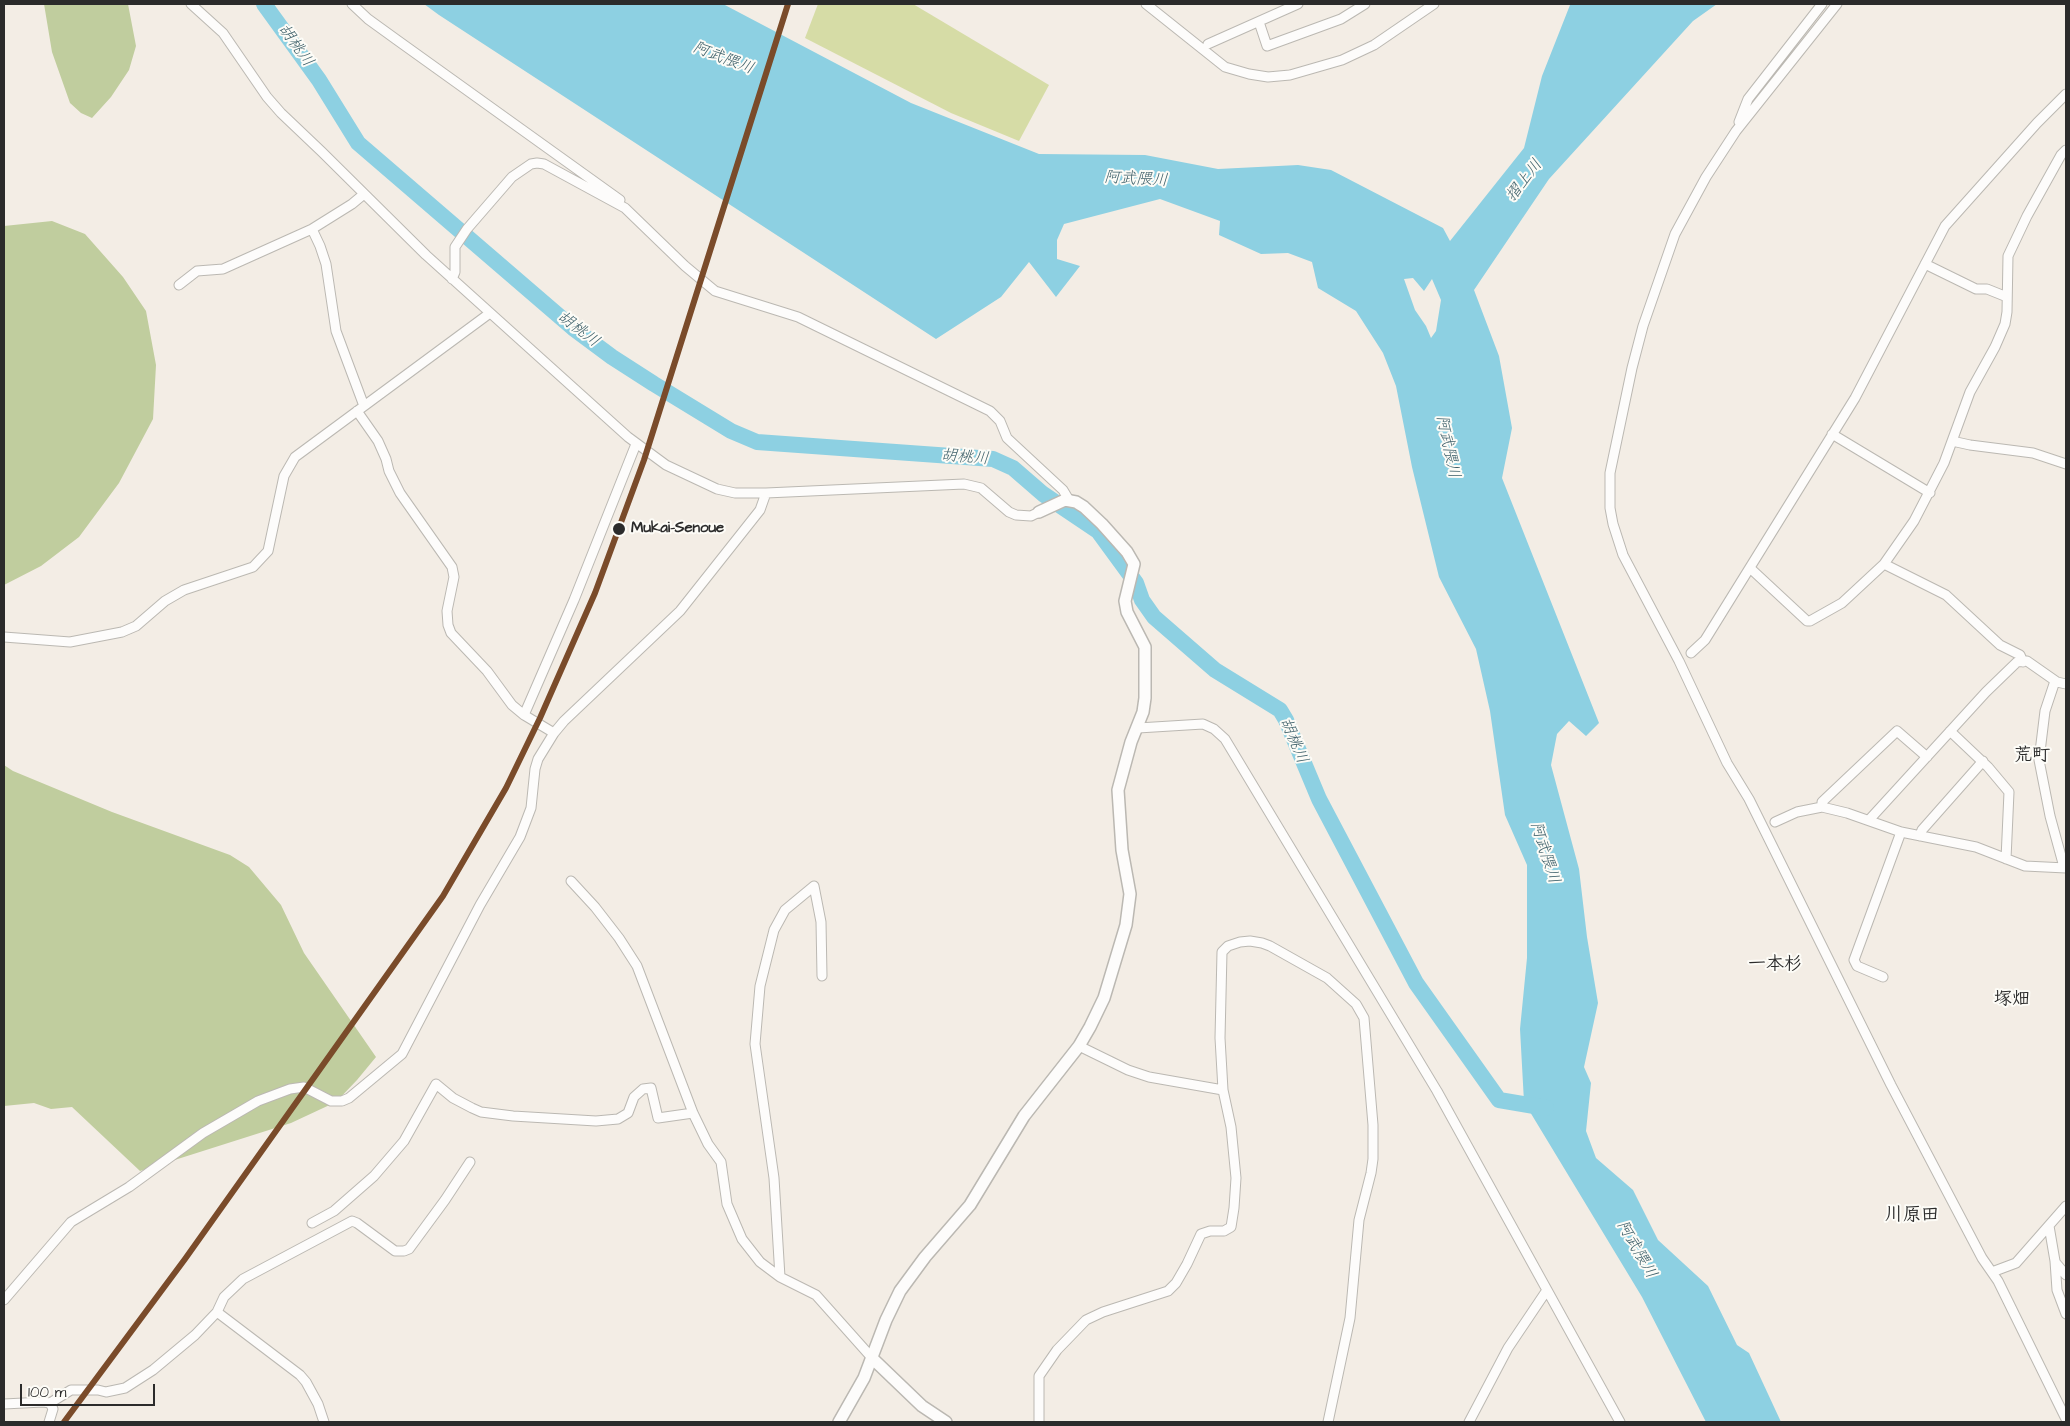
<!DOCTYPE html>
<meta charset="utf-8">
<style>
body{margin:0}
#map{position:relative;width:2070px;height:1426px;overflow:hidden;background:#f3ede5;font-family:"Architects Daughter",sans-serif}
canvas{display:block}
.frame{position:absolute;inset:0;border:5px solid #2b2b2b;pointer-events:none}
.scale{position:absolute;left:20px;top:1384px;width:135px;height:22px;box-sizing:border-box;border:2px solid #2b2b2b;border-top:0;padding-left:6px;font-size:15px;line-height:18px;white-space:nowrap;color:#2b2b2b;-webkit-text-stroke:4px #fdfcf7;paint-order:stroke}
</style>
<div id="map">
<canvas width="2070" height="1426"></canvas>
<div class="frame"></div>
<div class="scale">100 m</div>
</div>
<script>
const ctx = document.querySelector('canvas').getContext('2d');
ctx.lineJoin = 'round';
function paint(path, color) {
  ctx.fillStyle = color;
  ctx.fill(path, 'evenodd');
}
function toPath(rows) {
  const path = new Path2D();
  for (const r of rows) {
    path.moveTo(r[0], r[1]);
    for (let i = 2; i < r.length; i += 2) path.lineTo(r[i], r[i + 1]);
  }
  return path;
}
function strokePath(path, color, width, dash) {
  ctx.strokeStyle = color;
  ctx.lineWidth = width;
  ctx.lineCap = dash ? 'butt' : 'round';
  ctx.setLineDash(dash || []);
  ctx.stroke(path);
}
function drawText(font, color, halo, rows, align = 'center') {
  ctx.font = font + ' "Architects Daughter","Klee One",sans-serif';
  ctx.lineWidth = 4;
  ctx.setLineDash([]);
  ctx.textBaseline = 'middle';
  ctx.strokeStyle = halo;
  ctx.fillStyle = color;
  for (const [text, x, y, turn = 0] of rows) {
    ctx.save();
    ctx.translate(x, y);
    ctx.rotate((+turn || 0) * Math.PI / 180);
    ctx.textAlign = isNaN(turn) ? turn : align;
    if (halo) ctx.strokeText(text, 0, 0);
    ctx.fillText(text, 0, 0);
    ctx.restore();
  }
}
paint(toPath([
 [818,4,913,4,1049,85,1019,141,951,113,805,38]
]), '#d6dca6');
paint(toPath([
 [44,4,128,4,136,46,129,70,111,97,92,118,81,113,70,103,52,52],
 [52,221,85,234,123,277,146,311,156,365,153,419,119,483,79,537,41,566,4,585,4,226],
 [4,765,13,771,112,812,230,855,249,867,281,905,304,953,376,1057,357,1080,336,1102,291,1123,140,1171,72,1107,51,1109,34,1103,4,1106]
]), '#c0cd9e');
paint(toPath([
 [424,4,723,4,911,103,1039,154,1145,155,1218,169,1298,165,1331,170,1443,228,1450,241,1524,148,1542,76,1570,5,1572,4,1717,4,1693,21,1549,179,1474,290,1499,356,1512,428,1502,478,1599,723,1586,736,1569,721,1557,734,1551,765,1579,869,1587,937,1598,1003,1584,1067,1591,1083,1586,1131,1596,1158,1633,1190,1658,1240,1708,1286,1737,1345,1749,1353,1781,1422,1706,1422,1642,1297,1524,1102,1520,1029,1527,958,1527,865,1505,815,1490,711,1476,649,1439,577,1412,467,1396,386,1383,353,1356,311,1318,288,1312,262,1288,253,1261,254,1219,235,1220,221,1160,199,1064,224,1057,240,1057,259,1080,266,1056,297,1029,262,1001,297,936,339,439,15],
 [1413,278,1424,291,1432,279,1441,300,1436,331,1431,338,1426,326,1415,310,1404,279]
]), '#8dd0e2');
strokePath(toPath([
 [264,4,319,80,358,143,573,328,612,357,654,384,731,431,757,442,993,459,1013,468,1043,494,1098,531,1136,583,1142,600,1154,617,1215,670,1280,710,1286,720,1319,799,1416,983,1499,1100,1546,1108]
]), '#8dd0e2', 16);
const minor = toPath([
 [191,4,223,33,267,97,281,113,322,152,426,255,628,437,666,465,717,489,735,493,766,493,964,484,981,488,1009,512,1016,515,1031,516,1039,512],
 [352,4,368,19,397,40,620,200],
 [1146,4,1225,67,1249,74,1268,77,1290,75,1342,60,1374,45,1434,4],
 [1837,4,1736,131,1706,177,1675,234,1643,326,1632,368,1610,473,1610,508,1613,524,1623,555,1679,661,1727,763,1749,799,1891,1085,1982,1258,1998,1281,2066,1419],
 [1259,22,1267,46,1341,19,1365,4],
 [1208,44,1298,4],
 [1739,122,1748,99,1822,4],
 [312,229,320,246,326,264,336,331,364,406],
 [1925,264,1976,289,1987,289,2007,297],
 [452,279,455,272,455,247,467,229,512,177,531,164,537,163,544,164,625,208,685,266,715,291,798,317,990,411,1000,421,1007,438,1063,490,1069,500],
 [179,285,197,271,223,269,312,229,352,204,364,194],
 [357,411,378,441,386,459,389,471,400,493,452,567,454,577,447,611,448,625,451,633,487,671,512,705,524,715,554,733],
 [1832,434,1930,493],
 [1952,441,1970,445,2033,453,2066,464],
 [1884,564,1946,595,2000,645,2020,655,2023,662],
 [1750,568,1807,621,1810,621,1842,603,1884,564,1914,521,1944,463,1970,392,1995,347,2005,324,2007,312,2008,256,2027,216,2061,155,2066,150],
 [4,637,70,642,122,632,136,626,165,601,184,590,253,567,268,551,284,476,295,457,490,313],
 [1691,653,1705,640,1855,398,1945,226,2037,123,2066,94],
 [2055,681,2045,711,2039,760,2050,816,2064,867],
 [524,715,574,600,636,444],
 [1138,728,1203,724,1214,729,1225,739,1437,1091,1620,1422],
 [1950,731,1988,767,2009,792,2006,859],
 [1927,757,1897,731,1822,802,1822,807,1847,813,1901,832,1976,847,2025,866,2066,868],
 [1869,820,1986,692,2017,662,2027,661,2057,682,2066,684],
 [1775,822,1797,812,1822,807],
 [1920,836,1922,830,1983,761],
 [571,881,595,907,619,938,637,966,693,1113,708,1144,721,1162,727,1204,742,1239,760,1262,780,1277,816,1295,873,1359],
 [1883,977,1857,966,1854,960,1901,832],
 [1079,1046,1128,1070,1149,1077,1223,1090],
 [312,1223,334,1211,374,1176,404,1141,436,1084,453,1098,472,1108,481,1112,513,1116,596,1121,618,1119,628,1113,634,1097,643,1089,651,1088,658,1118,693,1113],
 [2049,1226,2055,1261,2057,1290,2066,1314],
 [2055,1262,2066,1275],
 [1992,1272,2016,1263,2066,1206],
 [780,1277,774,1178,755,1044,760,986,774,930,785,910,814,886,821,922,822,976],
 [4,1300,71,1222,129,1187,203,1133,258,1101,290,1089,304,1087,331,1101,342,1101,349,1098,402,1054,480,905,520,837,531,808,535,769,538,759,554,733,564,721,680,611,760,510,766,493],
 [217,1312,300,1375,306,1382,318,1404,324,1422],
 [50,1403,71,1390,98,1390,106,1392,125,1388,153,1370,195,1335,217,1312,224,1297,243,1279,352,1221,357,1223,395,1251,404,1251,409,1249,445,1200,470,1162],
 [4,1404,43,1402,50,1403,53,1409,49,1422],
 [1039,1422,1039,1376,1057,1350,1086,1320,1103,1312,1168,1291,1176,1283,1187,1264,1201,1234,1210,1231,1224,1231,1231,1227,1234,1208,1236,1178,1231,1127,1223,1090,1220,1038,1222,952,1228,946,1240,942,1250,941,1262,943,1270,946,1327,978,1356,1004,1364,1018,1373,1125,1373,1159,1371,1173,1359,1220,1350,1318,1328,1422],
 [1469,1422,1508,1348,1547,1290]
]);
const tertiary = toPath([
 [873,1359,922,1406,946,1422],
 [839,1422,864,1378,886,1320,900,1291,925,1257,970,1205,1024,1116,1079,1046,1090,1027,1104,998,1126,925,1130,894,1122,850,1118,790,1131,742,1143,712,1145,698,1145,647,1127,612,1125,601,1134,564,1127,552,1102,524,1084,507,1076,502,1065,500,1039,512]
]);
strokePath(minor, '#bbb8b2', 11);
strokePath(tertiary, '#bbb8b2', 14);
strokePath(minor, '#fdfcfb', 9);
strokePath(tertiary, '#fdfcfb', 11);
strokePath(toPath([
 [64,1422,185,1259,443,896,506,788,540,718,595,593,644,460,788,4]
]), '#7a4b2a', 6);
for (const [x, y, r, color] of [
 [619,529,7,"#2b2b2b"]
]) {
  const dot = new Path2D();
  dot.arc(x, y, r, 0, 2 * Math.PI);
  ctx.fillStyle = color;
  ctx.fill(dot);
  strokePath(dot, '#fdfcf7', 2);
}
drawText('bold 15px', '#2b2b2b', '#fdfcf7', [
 ["Mukai-Senoue",631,529]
], 'left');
drawText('italic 16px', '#3e606a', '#fdfcf7', [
 ["胡桃川",295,46,54],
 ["阿武隈川",723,59,21],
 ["阿武隈川",1136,180,3],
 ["摺上川",1525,181,-52],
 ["胡桃川",578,330,37],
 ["阿武隈川",1447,447,78],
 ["胡桃川",965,458,5],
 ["胡桃川",1293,741,67],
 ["阿武隈川",1544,853,72],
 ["阿武隈川",1636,1250,60]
]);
drawText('bold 18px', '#2b2b2b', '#fdfcf7', [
 ["荒町",2032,756],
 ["一本杉",1775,965],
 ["塚畑",2012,1000],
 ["川原田",1912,1216]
]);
</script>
